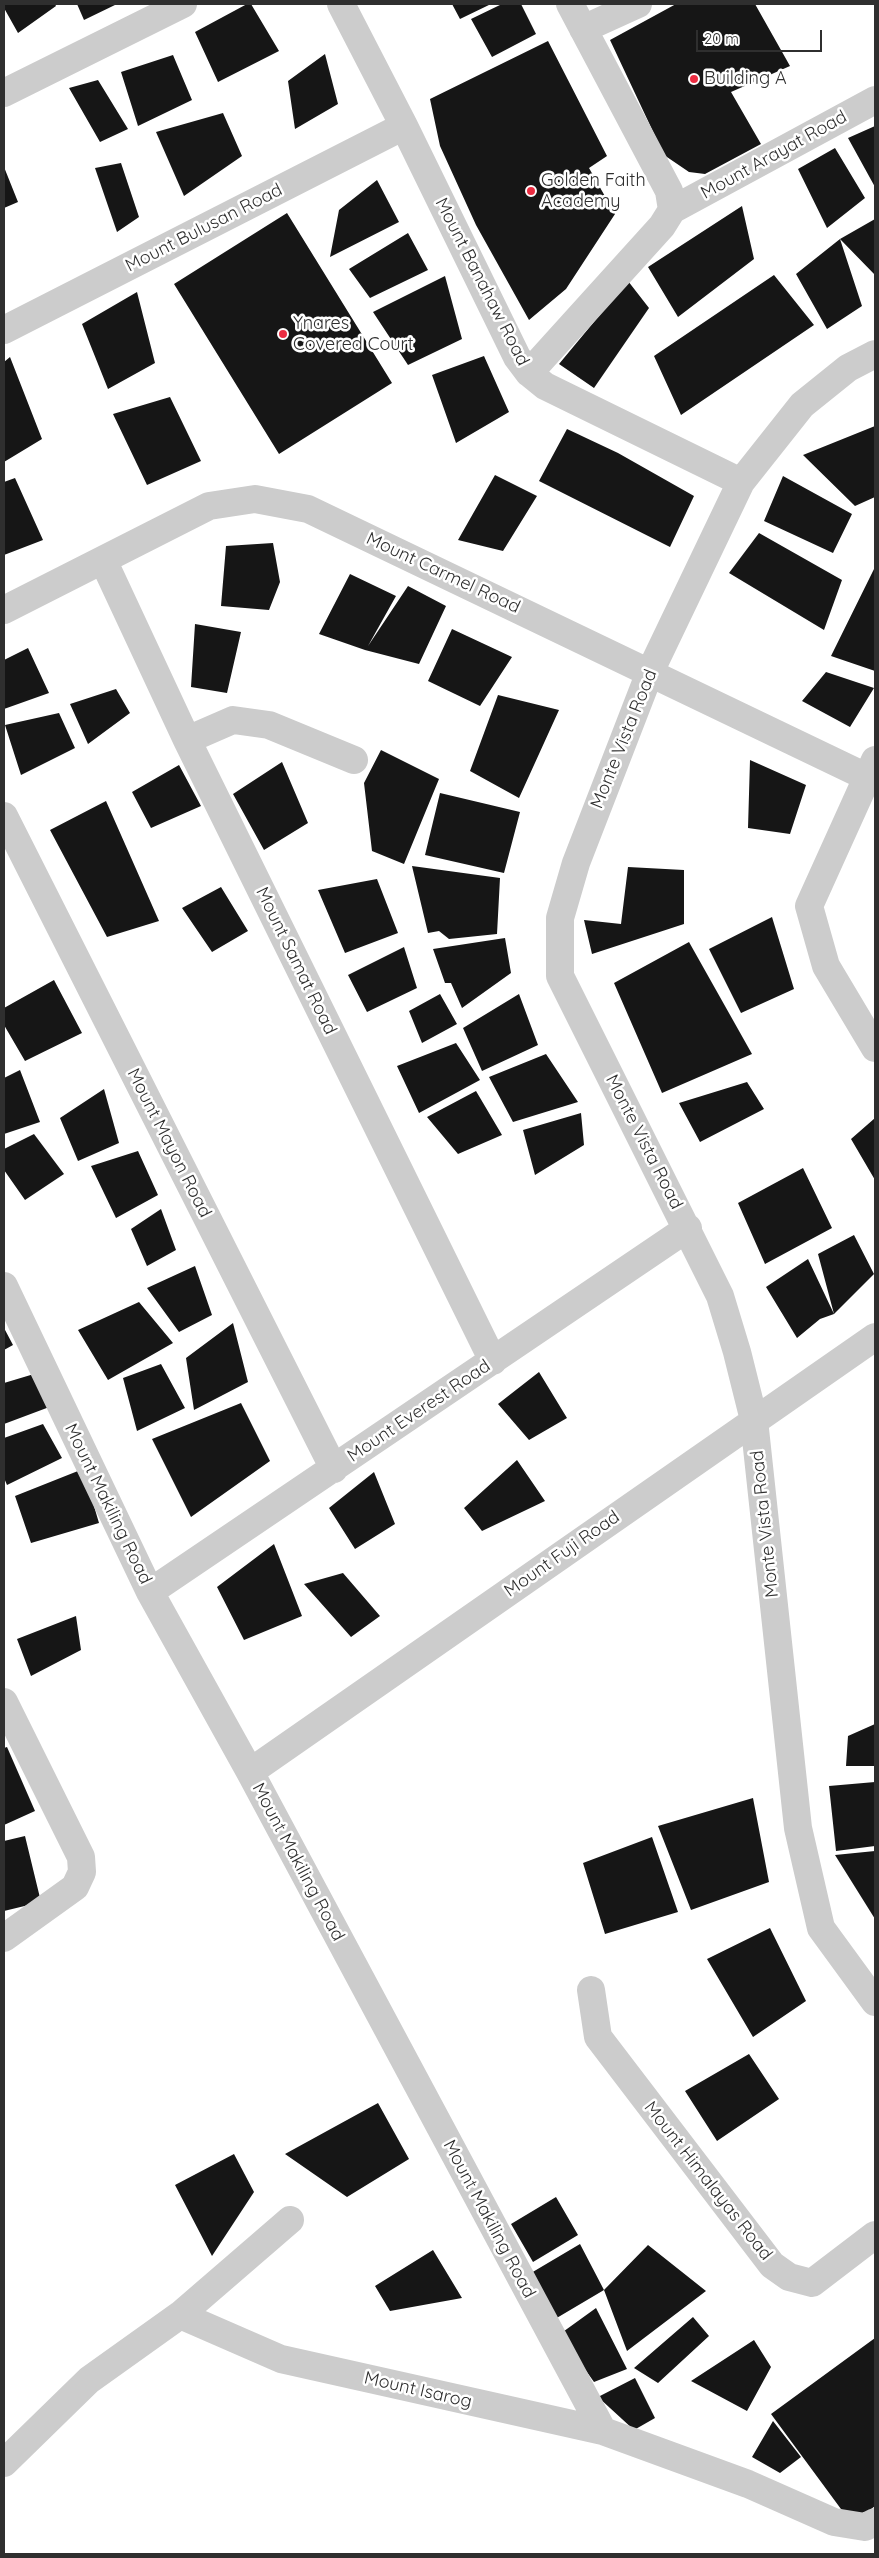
<!DOCTYPE html>
<style>
body{margin:0}
#map{position:relative;width:879px;height:2558px;overflow:hidden;background:#fff;font-family:Quicksand,sans-serif}
canvas{display:block}
.frame{position:absolute;inset:0;border:5px solid #2f2f2f;pointer-events:none}
.scale{position:absolute;left:696px;top:30px;width:126px;height:22px;box-sizing:border-box;border:2px solid #2f2f2f;border-top:0;padding-left:6px;font-size:15px;line-height:18px;white-space:nowrap;color:#2f2f2f;-webkit-text-stroke:4px #fff;paint-order:stroke}
</style>
<div id="map">
<canvas width="879" height="2558"></canvas>
<div class="frame"></div>
<div class="scale">20 m</div>
</div>
<script>
const ctx = document.querySelector('canvas').getContext('2d');
ctx.lineJoin = 'round';
function paint(path, color) {
  ctx.fillStyle = color;
  ctx.fill(path, 'evenodd');
}
function toPath(rows) {
  const path = new Path2D();
  for (const r of rows) {
    path.moveTo(r[0], r[1]);
    for (let i = 2; i < r.length; i += 2) path.lineTo(r[i], r[i + 1]);
  }
  return path;
}
function strokePath(path, color, width, dash) {
  ctx.strokeStyle = color;
  ctx.lineWidth = width;
  ctx.lineCap = dash ? 'butt' : 'round';
  ctx.setLineDash(dash || []);
  ctx.stroke(path);
}
function drawText(font, color, halo, rows, align = 'center') {
  ctx.font = font + ' Quicksand,sans-serif';
  ctx.lineWidth = 5;
  ctx.setLineDash([]);
  ctx.textBaseline = 'middle';
  ctx.strokeStyle = halo;
  ctx.fillStyle = color;
  for (const [text, x, y, turn = 0] of rows) {
    ctx.save();
    ctx.translate(x, y);
    ctx.rotate((+turn || 0) * Math.PI / 180);
    ctx.textAlign = isNaN(turn) ? turn : align;
    if (halo) ctx.strokeText(text, 0, 0);
    ctx.fillText(text, 0, 0);
    ctx.restore();
  }
}
paint(toPath([
 [4,4,55,4,56,6,18,33,4,8],
 [77,4,117,4,84,20],
 [247,4,251,4,279,51,218,82,195,32],
 [452,4,491,4,460,19],
 [502,4,521,4,536,34,492,57,471,19],
 [676,4,755,4,790,66,731,92,761,144,705,174,689,172,664,155,610,40],
 [548,41,607,156,589,168,615,214,566,289,529,320,476,225,440,146,430,99],
 [325,54,338,104,295,129,288,81],
 [173,55,192,100,138,126,121,72],
 [98,80,128,129,100,142,69,88],
 [223,113,242,156,184,196,156,132],
 [875,126,875,187,848,138],
 [835,148,865,198,827,228,798,169],
 [121,163,139,217,117,232,95,168],
 [4,167,18,202,4,208],
 [377,180,399,222,330,257,339,210],
 [742,206,754,259,678,317,648,267],
 [287,213,392,383,279,454,174,284],
 [875,219,875,275,840,239],
 [408,233,428,270,370,298,349,269],
 [840,239,862,306,827,329,796,274],
 [774,275,814,325,681,415,654,356],
 [445,276,462,339,408,365,373,312],
 [628,281,649,308,594,388,559,364],
 [137,292,155,363,108,389,82,324],
 [484,356,509,412,456,443,432,375],
 [10,357,42,439,4,462,4,362],
 [170,397,201,461,147,485,113,414],
 [875,426,875,497,855,506,803,455],
 [567,429,618,453,694,496,670,547,539,481],
 [495,475,537,496,503,551,458,540],
 [783,476,852,514,833,553,764,521],
 [15,478,43,540,4,555,4,482],
 [759,533,842,580,824,630,729,573],
 [273,543,280,582,269,610,221,606,226,546],
 [875,567,875,671,831,656],
 [350,574,396,596,368,646,408,586,446,606,419,664,365,650,319,634],
 [195,624,241,632,227,693,191,687],
 [452,629,512,657,480,706,428,681],
 [28,648,49,693,4,709,4,660],
 [826,672,874,688,850,727,802,701],
 [116,689,130,713,88,744,70,704],
 [498,695,559,710,519,798,470,771],
 [59,713,75,748,21,775,5,725],
 [381,750,439,779,404,864,372,851,364,783],
 [750,760,806,785,790,834,748,828],
 [282,762,308,823,264,850,233,794],
 [179,765,201,806,151,828,132,792],
 [440,793,520,812,504,873,425,855],
 [106,801,159,921,107,937,50,830],
 [412,866,500,878,497,934,449,939,439,931,428,933],
 [628,867,684,870,684,924,592,954,584,920,621,924],
 [377,879,398,933,345,953,318,890],
 [221,887,248,931,212,952,182,908],
 [772,917,794,989,741,1013,709,949],
 [505,938,511,973,462,1008,451,983,445,983,433,949],
 [689,942,752,1054,662,1093,614,983],
 [404,947,417,988,367,1012,348,975],
 [54,980,82,1033,25,1061,4,1025,4,1008],
 [440,994,457,1024,422,1043,409,1011],
 [519,994,538,1045,482,1071,463,1028],
 [456,1043,480,1080,419,1113,397,1066],
 [546,1054,578,1102,513,1122,489,1077],
 [20,1070,40,1122,4,1134,4,1078],
 [747,1082,764,1109,700,1142,679,1103],
 [104,1089,119,1143,78,1161,60,1118],
 [476,1091,502,1135,458,1154,427,1117],
 [581,1113,584,1145,535,1175,523,1130],
 [875,1118,875,1180,851,1139],
 [34,1134,64,1174,25,1200,4,1170,4,1149],
 [138,1151,158,1195,116,1218,91,1166],
 [803,1168,832,1228,765,1264,738,1203],
 [161,1209,176,1250,147,1266,131,1229],
 [854,1235,874,1274,834,1314,818,1254],
 [808,1259,834,1314,820,1319,797,1338,766,1287],
 [195,1266,212,1315,179,1332,147,1288],
 [139,1302,173,1343,108,1380,78,1330],
 [233,1323,248,1382,194,1410,186,1358],
 [4,1328,13,1345,4,1350],
 [161,1364,185,1408,137,1431,123,1378],
 [539,1372,567,1418,529,1440,498,1404],
 [34,1374,52,1406,4,1424,4,1383],
 [241,1403,270,1461,191,1517,152,1439],
 [43,1424,62,1458,7,1485,4,1478,4,1438],
 [517,1460,545,1501,482,1531,464,1508],
 [83,1469,99,1523,31,1543,15,1496],
 [374,1472,395,1524,355,1549,329,1508],
 [274,1544,302,1616,244,1640,217,1587],
 [343,1573,380,1616,351,1637,304,1584],
 [76,1616,81,1650,31,1676,17,1639],
 [875,1724,875,1766,846,1766,848,1736],
 [7,1747,35,1811,4,1825,4,1748],
 [875,1782,875,1846,836,1851,829,1786],
 [753,1798,769,1882,691,1910,658,1826],
 [25,1836,41,1902,4,1911,4,1841],
 [652,1837,678,1912,605,1934,583,1863],
 [875,1851,875,1919,835,1855],
 [770,1928,806,2001,753,2037,707,1959],
 [749,2054,779,2099,717,2141,685,2091],
 [378,2103,409,2159,347,2197,285,2154],
 [234,2154,254,2192,212,2256,175,2185],
 [556,2197,578,2235,533,2262,511,2224],
 [580,2244,604,2290,648,2245,706,2291,627,2351,604,2290,555,2319,531,2273],
 [433,2250,462,2298,390,2311,375,2286],
 [596,2308,627,2369,594,2382,560,2334],
 [693,2317,709,2336,658,2383,634,2368],
 [875,2338,875,2506,852,2524,771,2414],
 [754,2340,771,2367,747,2411,691,2381],
 [635,2378,655,2418,634,2430,598,2397],
 [773,2421,801,2457,780,2473,752,2457]
]), '#161616');
strokePath(toPath([
 [341,4,404,126,517,357,529,373,545,386,741,482],
 [570,4,669,191,672,210],
 [583,29,638,4],
 [4,93,183,4],
 [4,330,404,126],
 [875,354,848,368,802,405,741,482,650,672,576,863,560,918,560,976,720,1296,737,1352,754,1420,798,1828,821,1928,875,2002],
 [529,373,662,226,672,210,875,100],
 [103,560,187,740,493,1361],
 [4,610,209,506,255,499,308,509,875,781],
 [187,740,233,720,269,725,354,760],
 [875,760,809,906,826,966,875,1048],
 [4,816,334,1469],
 [4,1286,150,1592,250,1772,603,2431],
 [150,1592,688,1228],
 [4,1702,81,1857,82,1872,75,1887,4,1938],
 [250,1772,875,1337],
 [591,1990,598,2037,772,2265,789,2277,812,2283,875,2235],
 [180,2315,281,2359,603,2431,748,2484,834,2522,865,2527,875,2522],
 [4,2463,89,2380,180,2315,290,2220]
]), '#ccc', 28);
for (const [x, y, r, color] of [
 [694,79,5,"#eb2c41"],
 [531,191,5,"#eb2c41"],
 [283,334,5,"#eb2c41"]
]) {
  const dot = new Path2D();
  dot.arc(x, y, r, 0, 2 * Math.PI);
  ctx.fillStyle = color;
  ctx.fill(dot);
  strokePath(dot, '#fff', 2);
}
drawText('18px', '#2f2f2f', '#fff', [
 ["Building A",704,79],
 ["Golden Faith",541,181],
 ["Academy",541,202],
 ["Ynares",293,324],
 ["Covered Court",293,345]
], 'left');
drawText('18px', '#2f2f2f', '#fff', [
 ["Mount Arayat Road",774,155,-29],
 ["Mount Bulusan Road",204,228,-27],
 ["Mount Banahaw Road",482,282,63],
 ["Mount Carmel Road",443,573,25],
 ["Monte Vista Road",624,739,-68],
 ["Mount Samat Road",296,961,64],
 ["Monte Vista Road",644,1142,63],
 ["Mount Mayon Road",169,1143,63],
 ["Mount Everest Road",419,1411,-34],
 ["Mount Makiling Road",108,1504,64],
 ["Monte Vista Road",765,1524,-96],
 ["Mount Fuji Road",562,1554,-35],
 ["Mount Makiling Road",298,1862,62],
 ["Mount Himalayas Road",708,2181,52],
 ["Mount Makiling Road",489,2219,62],
 ["Mount Isarog",418,2390,13]
]);
</script>
